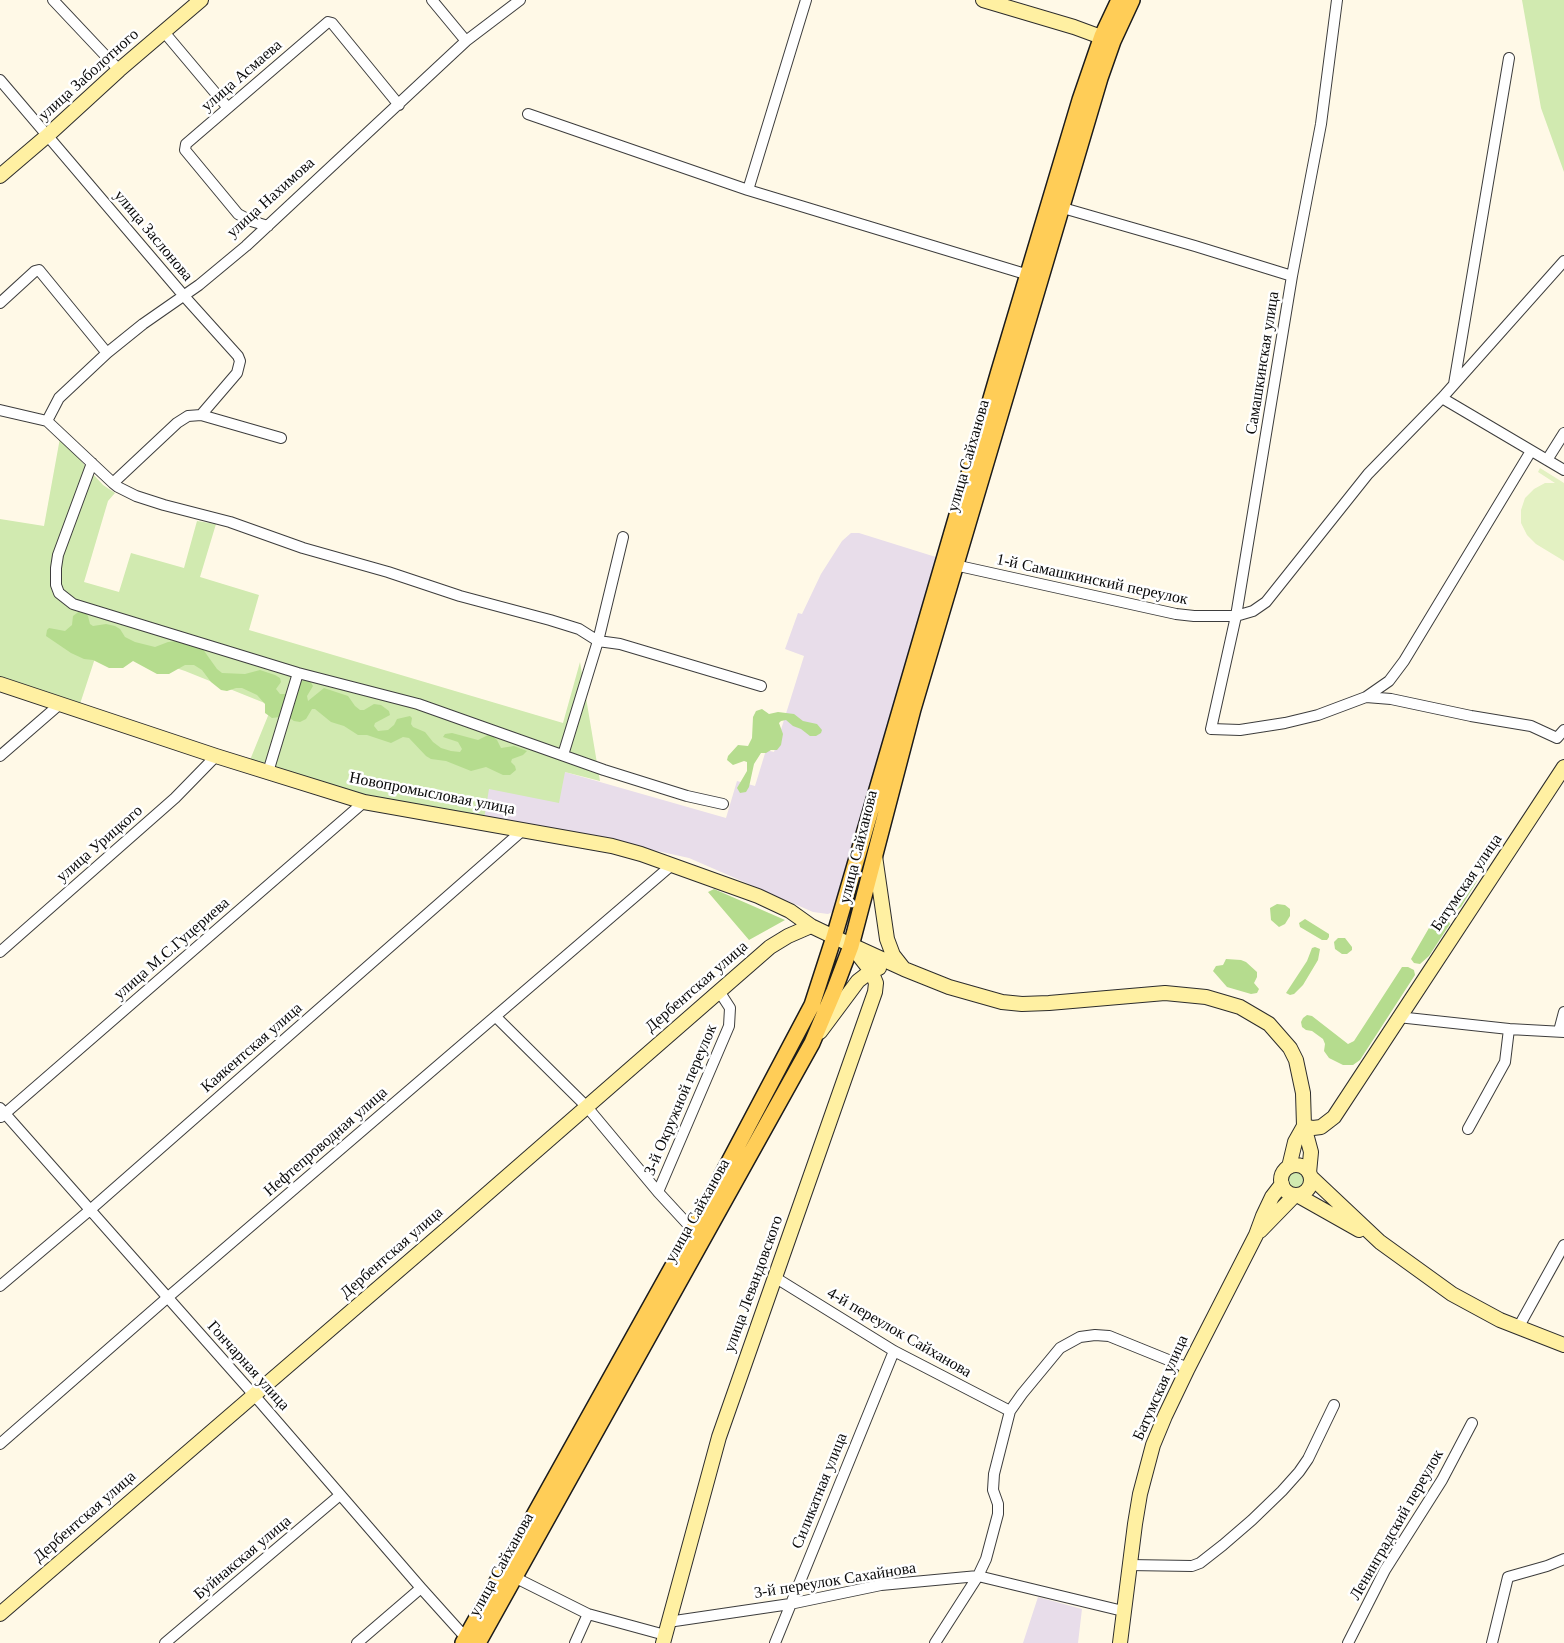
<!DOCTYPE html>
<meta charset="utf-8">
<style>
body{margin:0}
canvas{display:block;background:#fff9e7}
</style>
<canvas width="1564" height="1643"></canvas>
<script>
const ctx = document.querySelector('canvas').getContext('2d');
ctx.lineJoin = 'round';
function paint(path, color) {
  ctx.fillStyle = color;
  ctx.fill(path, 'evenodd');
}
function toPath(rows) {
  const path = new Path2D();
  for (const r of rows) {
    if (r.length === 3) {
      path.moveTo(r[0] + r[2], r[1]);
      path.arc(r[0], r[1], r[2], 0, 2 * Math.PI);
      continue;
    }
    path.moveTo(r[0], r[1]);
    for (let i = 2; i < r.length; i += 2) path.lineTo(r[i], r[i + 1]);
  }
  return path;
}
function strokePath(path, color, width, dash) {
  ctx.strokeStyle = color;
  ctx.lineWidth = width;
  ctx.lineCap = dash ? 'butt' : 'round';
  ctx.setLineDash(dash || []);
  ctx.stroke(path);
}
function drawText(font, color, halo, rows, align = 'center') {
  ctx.font = font + ' Georgia,serif';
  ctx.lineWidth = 5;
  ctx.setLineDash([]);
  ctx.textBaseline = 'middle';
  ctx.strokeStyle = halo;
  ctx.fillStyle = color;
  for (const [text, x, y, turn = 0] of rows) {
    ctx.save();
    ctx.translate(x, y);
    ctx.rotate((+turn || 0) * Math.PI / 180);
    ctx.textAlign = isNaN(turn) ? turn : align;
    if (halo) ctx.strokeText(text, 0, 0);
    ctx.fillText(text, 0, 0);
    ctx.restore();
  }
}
paint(toPath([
 [851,533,859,533,939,558,835,911,828,914,813,912,689,858,608,840,484,819,488,789,565,772,726,818,737,781,755,786,766,750,774,752,804,656,785,649,798,613,802,614,821,574,842,541],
 [1038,1597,1082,1609,1078,1643,1023,1643]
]), '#e8ddea');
paint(toPath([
 [1522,0,1564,0,1564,172,1541,108],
 [60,438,103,485,115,493,108,501,84,582,119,592,131,553,184,568,197,521,216,524,200,577,259,595,249,630,563,723,580,662,600,781,565,772,559,803,489,789,484,819,363,796,250,760,272,706,185,671,100,643,80,704,0,677,0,519,44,526],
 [1296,1179,10]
]), '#d1eab0');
paint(toPath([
 [81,610,84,611,88,616,90,624,93,626,106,624,115,626,120,629,125,637,135,642,155,647,168,642,178,641,202,648,217,669,222,673,245,674,260,670,275,675,280,678,281,682,276,689,280,694,286,694,295,685,304,680,310,681,313,686,307,696,308,701,324,688,348,696,355,706,360,710,364,710,374,704,381,705,389,711,390,715,375,723,374,726,378,731,388,730,394,725,397,719,410,716,412,718,411,724,413,727,425,732,433,742,441,748,451,751,460,752,462,749,458,742,443,737,445,734,452,733,478,740,490,734,497,740,501,748,514,746,527,751,523,755,512,759,511,762,515,766,516,770,510,775,503,775,486,767,471,771,446,761,431,759,426,756,409,738,403,737,391,743,367,735,358,735,344,726,331,722,315,709,312,709,306,719,300,722,294,721,287,716,272,718,265,713,265,704,257,695,242,688,236,688,227,691,221,690,211,682,202,670,194,665,185,665,169,674,157,674,133,661,123,668,109,668,93,660,84,659,71,653,46,636,47,630,49,628,65,631,72,625,73,616],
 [762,709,769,714,778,712,794,714,803,721,817,724,822,730,821,733,816,736,810,736,801,729,793,726,786,720,781,721,779,723,783,734,781,745,777,750,771,750,766,753,761,753,754,764,749,787,746,792,740,793,737,788,747,771,747,762,744,761,733,765,727,760,728,756,738,745,748,746,752,738,753,717,756,711],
 [1471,872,1475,874,1477,881,1461,907,1455,911,1450,910,1448,906,1468,874],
 [714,889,785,920,749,940,708,892],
 [1277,904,1285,905,1290,909,1290,916,1285,924,1279,927,1271,920,1270,908],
 [1440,917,1447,917,1450,924,1429,956,1420,964,1414,963,1411,959,1433,921],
 [1305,919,1329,934,1329,937,1327,940,1322,940,1300,927,1299,923],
 [1338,938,1345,938,1352,947,1352,950,1347,954,1342,954,1335,949,1334,942],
 [1315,947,1320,949,1318,960,1303,985,1294,994,1290,995,1286,993,1307,961,1312,948],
 [1226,959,1241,960,1246,962,1257,972,1257,977,1254,983,1259,989,1257,993,1251,994,1227,987,1213,971,1216,966,1223,965],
 [1402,967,1408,967,1414,970,1415,975,1360,1060,1353,1065,1343,1065,1329,1058,1324,1051,1325,1044,1323,1039,1312,1031,1306,1030,1302,1027,1301,1022,1303,1018,1307,1015,1312,1016,1348,1044,1354,1041]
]), '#b5dc8e');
paint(toPath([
 [1540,468,1564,483,1564,561,1536,544,1527,535,1521,523,1521,510,1525,498,1534,489,1545,483,1555,483,1538,472]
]), '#e3f1c2');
const street = toPath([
 [53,0,119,70],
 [432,0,466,41],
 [1337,0,1321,124,1292,276,1236,616,1211,729,1240,730,1285,723,1318,715,1366,697,1391,699,1471,716,1531,726,1557,738,1564,730],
 [164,32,228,108],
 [0,80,184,296,238,356,240,361,237,373,201,415],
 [528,114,748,190,1032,276],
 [748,190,806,0],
 [1056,206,1195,246,1292,276],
 [268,226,251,221,238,214,185,150,186,144,328,22,332,23,399,105],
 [0,303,35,271,39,270,107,353],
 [1454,384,1509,58],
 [1442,398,1564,470],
 [0,410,47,421,113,483,118,487,136,496,164,505,230,522,303,548,388,572,460,596,550,620,579,629,598,641,563,755],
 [47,421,59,398,107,353,143,324,199,285,246,246,466,41,520,0],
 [1547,460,1564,433],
 [92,463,58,555,56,568,56,585,59,593,73,604,298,673,418,704,604,770,687,796,723,804],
 [113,483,177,423,188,416,201,415,281,438],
 [623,537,598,641,620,644,761,686],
 [950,564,1176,614,1194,616,1236,616,1253,611,1266,602,1368,474,1442,398,1564,261],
 [1366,697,1389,681,1404,661,1531,451],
 [0,756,60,704],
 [268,772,298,673],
 [0,952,175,798,216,756],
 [496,1017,587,1107,658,1192,693,1230,698,1233],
 [1398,1017,1509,1029,1564,1032],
 [1559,1031,1564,1012],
 [0,1108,254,1395,421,1588,466,1638,471,1641],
 [1,1117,364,802],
 [1468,1129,1505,1062,1509,1029],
 [658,1192,729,1026,730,1008,719,991],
 [776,1278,894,1351,1010,1411],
 [0,1286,90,1210,523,830],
 [1518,1328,1564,1245],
 [0,1444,167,1298,673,864],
 [1129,1565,1192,1566,1200,1563,1223,1545,1252,1520,1282,1491,1299,1472,1308,1459,1334,1405],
 [516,1578,588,1614,665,1635],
 [668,1622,790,1604,881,1585,978,1576,1123,1611],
 [165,1643,340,1495],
 [357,1643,421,1588],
 [575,1643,588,1614],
 [775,1643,894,1351],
 [935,1643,978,1576,986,1559,998,1514,998,1504,993,1490,994,1474,1010,1411,1022,1394,1060,1348,1080,1337,1095,1335,1109,1336,1188,1368],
 [1348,1643,1385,1570,1442,1480,1472,1423],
 [1492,1643,1508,1577,1547,1566,1564,1559]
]);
const secondary = toPath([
 [983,0,1074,27,1112,41],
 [0,176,48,135,119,70,201,0],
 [0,684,216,756,364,802,612,846,641,854,758,896,790,911,811,926,834,937,904,969,949,987,1002,1002,1022,1004,1049,1003,1165,993,1206,997,1240,1007,1269,1024,1290,1048,1296,1060,1303,1093,1304,1126,1295,1142,1289,1167],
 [875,856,887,939,893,955,904,969],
 [820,1032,858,981,871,971,879,968],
 [1304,1126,1313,1128,1321,1127,1334,1117,1564,767],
 [1304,1126,1311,1152,1309,1173],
 [1296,1180,15],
 [1311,1177,1380,1242,1452,1294,1500,1320,1564,1345],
 [1297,1195,1359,1230],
 [1260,1231,1295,1195],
 [0,1614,449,1227,770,947,788,936,811,926],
 [663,1643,719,1437,875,992,876,983,871,971,853,948],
 [1120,1643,1135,1524,1140,1494,1153,1445,1165,1416,1188,1368,1256,1235,1263,1216,1272,1197,1282,1184]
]);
const primary = toPath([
 [463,1643,693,1230,812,1005,834,937,999,371,1080,100,1102,36,1119,0],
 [478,1643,812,1043,834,991,851,946,913,709,1100,78,1113,41,1132,0]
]);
strokePath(street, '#3d3d3d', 12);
strokePath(secondary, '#2c2c2c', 16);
strokePath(primary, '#1b1b1b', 18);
strokePath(street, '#fff', 10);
strokePath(secondary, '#fff0a2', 14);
strokePath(primary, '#ffcd57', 15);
drawText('16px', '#0a0a0a', '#fff', [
 ["улица Заболотного",89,75,-42],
 ["улица Асмаева",242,76,-41],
 ["улица Нахимова",271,198,-42],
 ["улица Заслонова",153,236,50],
 ["Самашкинская улица",1263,363,-81],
 ["улица Сайханова",969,456,-74],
 ["1-й Самашкинский переулок",1092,580,12],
 ["Новопромысловая улица",432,794,11],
 ["улица Урицкого",100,844,-41],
 ["улица Сайханова",859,847,-76],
 ["Батумская улица",1467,883,-56],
 ["улица М.С.Гуцериева",172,949,-41],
 ["Дербентская улица",697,987,-41],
 ["Каякентская улица",252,1048,-41],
 ["3-й Окружной переулок",681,1100,-67],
 ["Нефтепроводная улица",326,1142,-41],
 ["улица Сайханова",698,1211,-61],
 ["Дербентская улица",392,1253,-41],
 ["улица Левандовского",754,1284,-70],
 ["4-й переулок Сайханова",899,1333,30],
 ["Гончарная улица",248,1366,48],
 ["Батумская улица",1161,1388,-66],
 ["Силикатная улица",820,1491,-68],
 ["Дербентская улица",85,1517,-41],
 ["Ленинградский переулок",1397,1525,-60],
 ["Буйнакская улица",243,1558,-40],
 ["улица Сайханова",502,1565,-61],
 ["3-й переулок Сахайнова",835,1581,-9]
]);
</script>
